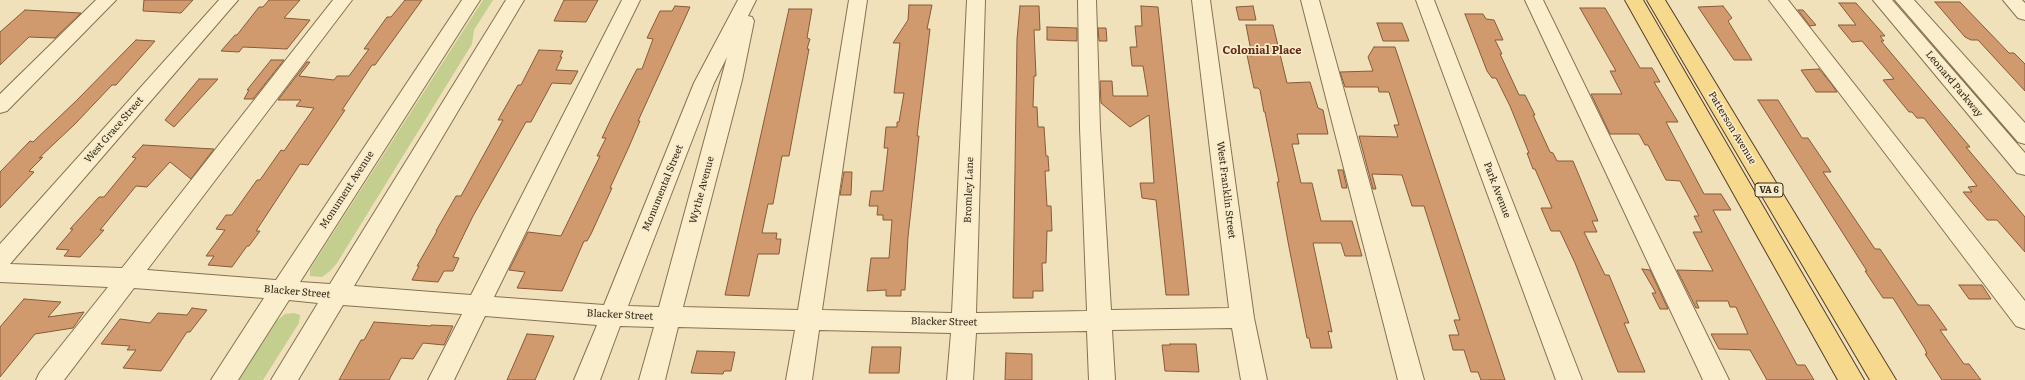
<!DOCTYPE html>
<style>
body{margin:0}
canvas{display:block;background:#f0e1ba}
</style>
<canvas width="2025" height="380"></canvas>
<script>
const ctx = document.querySelector('canvas').getContext('2d');
ctx.lineJoin = 'round';
function paint(path, color) {
  ctx.fillStyle = color;
  ctx.fill(path, 'evenodd');
}
function toPath(rows) {
  const path = new Path2D();
  for (const r of rows) {
    path.moveTo(r[0], r[1]);
    for (let i = 2; i < r.length; i += 2) path.lineTo(r[i], r[i + 1]);
  }
  return path;
}
function strokePath(path, color, width, dash) {
  ctx.strokeStyle = color;
  ctx.lineWidth = width;
  ctx.lineCap = dash ? 'butt' : 'round';
  ctx.setLineDash(dash || []);
  ctx.stroke(path);
}
function drawText(font, color, halo, rows, align = 'center') {
  ctx.font = font + ' Literata,serif';
  ctx.lineWidth = 3.5;
  ctx.setLineDash([]);
  ctx.textBaseline = 'middle';
  ctx.strokeStyle = halo;
  ctx.fillStyle = color;
  for (const [text, x, y, turn = 0] of rows) {
    ctx.save();
    ctx.translate(x, y);
    ctx.rotate((+turn || 0) * Math.PI / 180);
    ctx.textAlign = isNaN(turn) ? turn : align;
    if (halo) ctx.strokeText(text, 0, 0);
    ctx.fillText(text, 0, 0);
    ctx.restore();
  }
}
paint(toPath([
 [483,0,493,0,474,30,472,44,337,263,330,271,322,277,310,276,310,269],
 [294,313,300,315,299,323,263,380,239,380,277,321,285,314]
]), '#c4ce8e');
const building = toPath([
 [144,0,193,0,181,13,143,11,144,0],
 [269,0,300,0,284,18,310,20,287,49,243,47,239,52,221,51,235,35,237,35,259,7,263,7,269,0],
 [405,0,422,0,375,65,372,65,342,110,345,110,308,165,300,164,256,231,260,231,249,246,247,246,232,267,208,265,214,256,206,256,225,230,216,229,226,215,232,215,257,180,260,180,281,150,284,151,314,108,296,106,301,100,278,100,307,62,310,62,299,76,334,80,337,76,349,76,369,49,364,49,387,17,391,17,405,0],
 [564,0,598,0,586,22,554,21,564,0],
 [1935,2,1960,2,2009,53,2014,53,2025,64,2025,91,1978,40,1971,40,1965,37,1935,2],
 [1839,3,1856,3,1885,36,1880,36,1884,41,1881,41,1970,147,1966,147,2025,217,2025,252,1997,220,1987,220,1963,192,1972,192,1968,187,1977,186,1924,118,1917,118,1912,112,1909,112,1883,80,1894,79,1862,41,1852,42,1838,25,1856,25,1839,3],
 [909,5,932,5,927,29,930,29,917,136,919,136,908,237,905,290,901,290,901,296,886,296,886,290,867,291,871,258,889,258,892,220,883,220,883,215,877,215,878,206,869,206,871,191,883,191,888,148,884,148,886,127,897,127,897,122,899,122,904,93,894,93,900,43,893,43,908,20,909,5],
 [675,6,690,7,638,121,640,121,628,149,610,188,612,188,591,234,587,241,584,241,562,291,517,288,525,272,509,270,528,232,561,236,600,156,597,156,606,138,602,138,611,119,637,69,642,69,653,39,647,38,660,11,672,11,675,6],
 [1020,6,1039,6,1040,30,1034,30,1036,76,1034,76,1033,107,1037,107,1038,127,1044,127,1046,156,1048,156,1049,171,1045,171,1047,206,1051,206,1052,231,1047,231,1046,263,1042,263,1043,291,1033,291,1033,298,1013,298,1017,39,1020,6],
 [1141,6,1158,7,1189,295,1166,295,1156,200,1142,198,1140,183,1154,183,1149,115,1130,127,1101,103,1100,81,1112,81,1113,96,1148,96,1143,66,1132,66,1130,47,1137,47,1135,26,1142,26,1141,6],
 [1253,6,1256,20,1239,20,1236,7,1253,6],
 [1723,6,1732,18,1728,21,1752,60,1734,60,1698,7,1723,6],
 [1580,8,1605,8,1640,68,1652,68,1660,82,1654,82,1678,122,1666,122,1704,194,1721,194,1731,210,1713,210,1797,365,1805,365,1814,380,1767,380,1750,350,1719,349,1711,334,1748,334,1736,307,1730,307,1728,301,1696,301,1699,308,1696,308,1677,270,1713,271,1693,232,1702,232,1694,216,1699,216,1680,181,1666,180,1648,145,1645,145,1639,134,1610,134,1591,94,1622,94,1610,71,1616,71,1580,8],
 [789,9,812,9,807,38,810,39,807,49,809,49,789,156,782,156,773,204,768,204,762,233,777,233,776,239,781,239,779,254,758,254,749,296,725,295,789,9],
 [25,10,81,13,55,38,29,37,0,65,0,32,25,10],
 [1798,10,1803,10,1816,25,1810,26,1798,10],
 [1465,14,1483,14,1486,19,1494,20,1503,40,1495,40,1502,54,1500,54,1519,95,1525,95,1535,115,1533,115,1550,152,1553,153,1557,161,1573,161,1598,221,1592,221,1597,232,1584,232,1605,275,1609,275,1629,323,1624,323,1645,372,1618,372,1575,263,1560,231,1551,231,1541,208,1552,208,1535,169,1533,169,1527,153,1529,153,1510,106,1496,78,1492,78,1487,71,1465,14],
 [1377,23,1402,23,1409,41,1383,41,1377,23],
 [1246,25,1273,25,1287,83,1310,82,1318,108,1323,110,1328,134,1297,134,1299,144,1292,144,1301,183,1312,183,1321,221,1352,221,1362,256,1345,256,1341,243,1313,243,1332,332,1328,331,1332,348,1311,348,1309,338,1307,338,1289,247,1277,182,1279,182,1265,112,1264,112,1260,90,1258,88,1254,88,1247,55,1252,56,1246,25],
 [1047,27,1077,28,1077,41,1047,40,1047,27],
 [1098,28,1106,28,1107,41,1099,41,1098,28],
 [136,40,155,41,116,85,112,85,75,124,39,158,43,157,29,171,34,172,0,208,0,172,30,141,33,142,76,101,136,40],
 [1374,47,1395,47,1505,380,1481,380,1478,372,1471,372,1464,350,1453,350,1449,335,1459,335,1454,320,1460,320,1424,206,1412,206,1402,175,1372,174,1376,189,1373,189,1359,136,1398,137,1394,125,1399,125,1389,92,1379,92,1378,87,1345,87,1340,72,1373,71,1368,57,1374,47],
 [539,50,563,51,560,57,562,57,556,70,578,71,571,84,552,83,531,122,526,122,473,216,453,257,459,258,453,271,444,271,438,282,412,280,419,266,417,266,437,231,436,231,456,196,461,196,503,120,498,120,518,85,521,85,539,50],
 [271,60,284,60,253,99,244,99,249,90,247,90,271,60],
 [1819,69,1830,82,1837,92,1816,92,1801,70,1819,69],
 [199,79,218,79,174,127,165,120,199,79],
 [1758,100,1778,100,1802,138,1808,138,1831,172,1823,172,1875,249,1880,249,1918,305,1929,305,1947,330,1940,330,1964,364,1969,364,1981,380,1942,380,1925,354,1927,354,1925,349,1893,298,1883,298,1865,271,1867,271,1758,100],
 [143,145,214,149,191,179,170,162,147,187,136,186,100,230,104,230,80,257,64,256,69,250,56,249,73,229,70,229,99,197,104,197,136,158,132,157,143,145],
 [1338,170,1343,170,1347,188,1342,188,1338,170],
 [844,172,852,172,851,195,840,195,844,172],
 [1642,269,1650,270,1668,309,1660,309,1652,293,1656,293,1642,269],
 [1959,285,1982,285,1991,299,1969,299,1959,285],
 [24,299,61,302,48,317,84,312,73,328,35,334,0,377,0,327,24,299],
 [192,308,207,310,190,332,187,332,161,371,123,368,136,350,127,350,130,346,101,344,120,319,150,323,158,313,187,315,192,308],
 [374,322,431,326,431,325,453,326,444,345,423,343,413,359,401,358,389,380,339,380,361,340,364,340,374,322],
 [527,334,554,336,535,380,507,380,527,334],
 [1170,344,1196,344,1199,372,1165,371,1162,345,1170,345,1170,344],
 [872,347,901,347,899,373,869,373,872,347],
 [697,351,735,352,731,371,724,371,723,374,691,373,697,351],
 [1006,353,1032,354,1032,380,1005,380,1006,353]
]);
paint(building, '#d09a6e');
strokePath(building, '#875a39', 1);
const minor = toPath([
 [96,0,116,0,7,111,0,113,0,94,96,0],
 [219,0,238,0,10,264,122,268,333,0,352,0,147,270,276,280,462,0,480,0,300,282,330,284,506,0,524,0,354,286,471,295,622,0,640,0,494,297,604,305,694,83,738,0,756,0,748,16,752,17,754,21,742,80,683,307,798,310,849,0,867,0,822,310,952,313,967,0,985,0,976,313,1087,311,1080,128,1078,0,1096,0,1100,128,1111,310,1229,308,1192,0,1210,0,1254,318,1267,380,1241,380,1232,328,1112,330,1115,380,1089,380,1087,331,976,333,973,380,947,380,951,333,819,330,812,380,786,380,795,330,678,327,665,380,639,380,654,327,620,326,600,380,574,380,597,325,485,316,454,380,428,380,462,314,343,305,298,380,271,380,318,303,289,300,238,380,211,380,264,298,134,288,64,380,36,380,40,372,108,287,0,282,0,244,219,0],
 [727,57,659,307,628,306,714,83,727,57],
 [1301,0,1319,0,1424,380,1398,380,1301,0],
 [1416,0,1434,0,1582,380,1556,380,1416,0],
 [1525,0,1543,0,1729,380,1703,380,1525,0],
 [1769,0,1788,0,2025,301,2025,329,2016,326,1769,0],
 [1873,0,1892,0,2025,153,2025,175,2017,173,1873,0],
 [1895,0,1914,0,2025,123,2025,144,2018,142,1895,0],
 [2003,0,2022,0,2025,3,2025,20,2018,18,2003,0]
]);
const major = toPath([
 [1625,0,1643,0,1864,380,1838,380,1625,0],
 [1647,0,1665,0,1896,380,1870,380,1647,0]
]);
strokePath(minor, '#877154', 2);
strokePath(major, '#543e29', 2);
paint(minor, '#faeecd');
paint(major, '#f7d98e');
for (const [x, y, w] of [
 [1769,190,28]
]) {
  const box = new Path2D();
  box.roundRect(x - w / 2, y - 7, w, 14, 3);
  ctx.fillStyle = '#f7ebca';
  ctx.fill(box);
  strokePath(box, '#35281a', 1);
}
drawText('bold 9px', '#35281a', null, [
 ["VA 6",1769,190]
]);
drawText('10px', '#35281a', '#f7ebca', [
 ["Leonard Parkway",1954,84,50],
 ["Patterson Avenue",1732,128,59],
 ["West Grace Street",114,130,-49],
 ["Monumental Street",663,188,-68],
 ["Monument Avenue",347,190,-57],
 ["Wythe Avenue",702,190,-75],
 ["Bromley Lane",969,190,-88],
 ["West Franklin Street",1226,190,83],
 ["Park Avenue",1497,190,69],
 ["Blacker Street",297,292,5],
 ["Blacker Street",620,315,3],
 ["Blacker Street",944,322,1]
]);
drawText('bold 11px', '#642a17', '#f7ebca', [
 ["Colonial Place",1262,51]
]);
</script>
